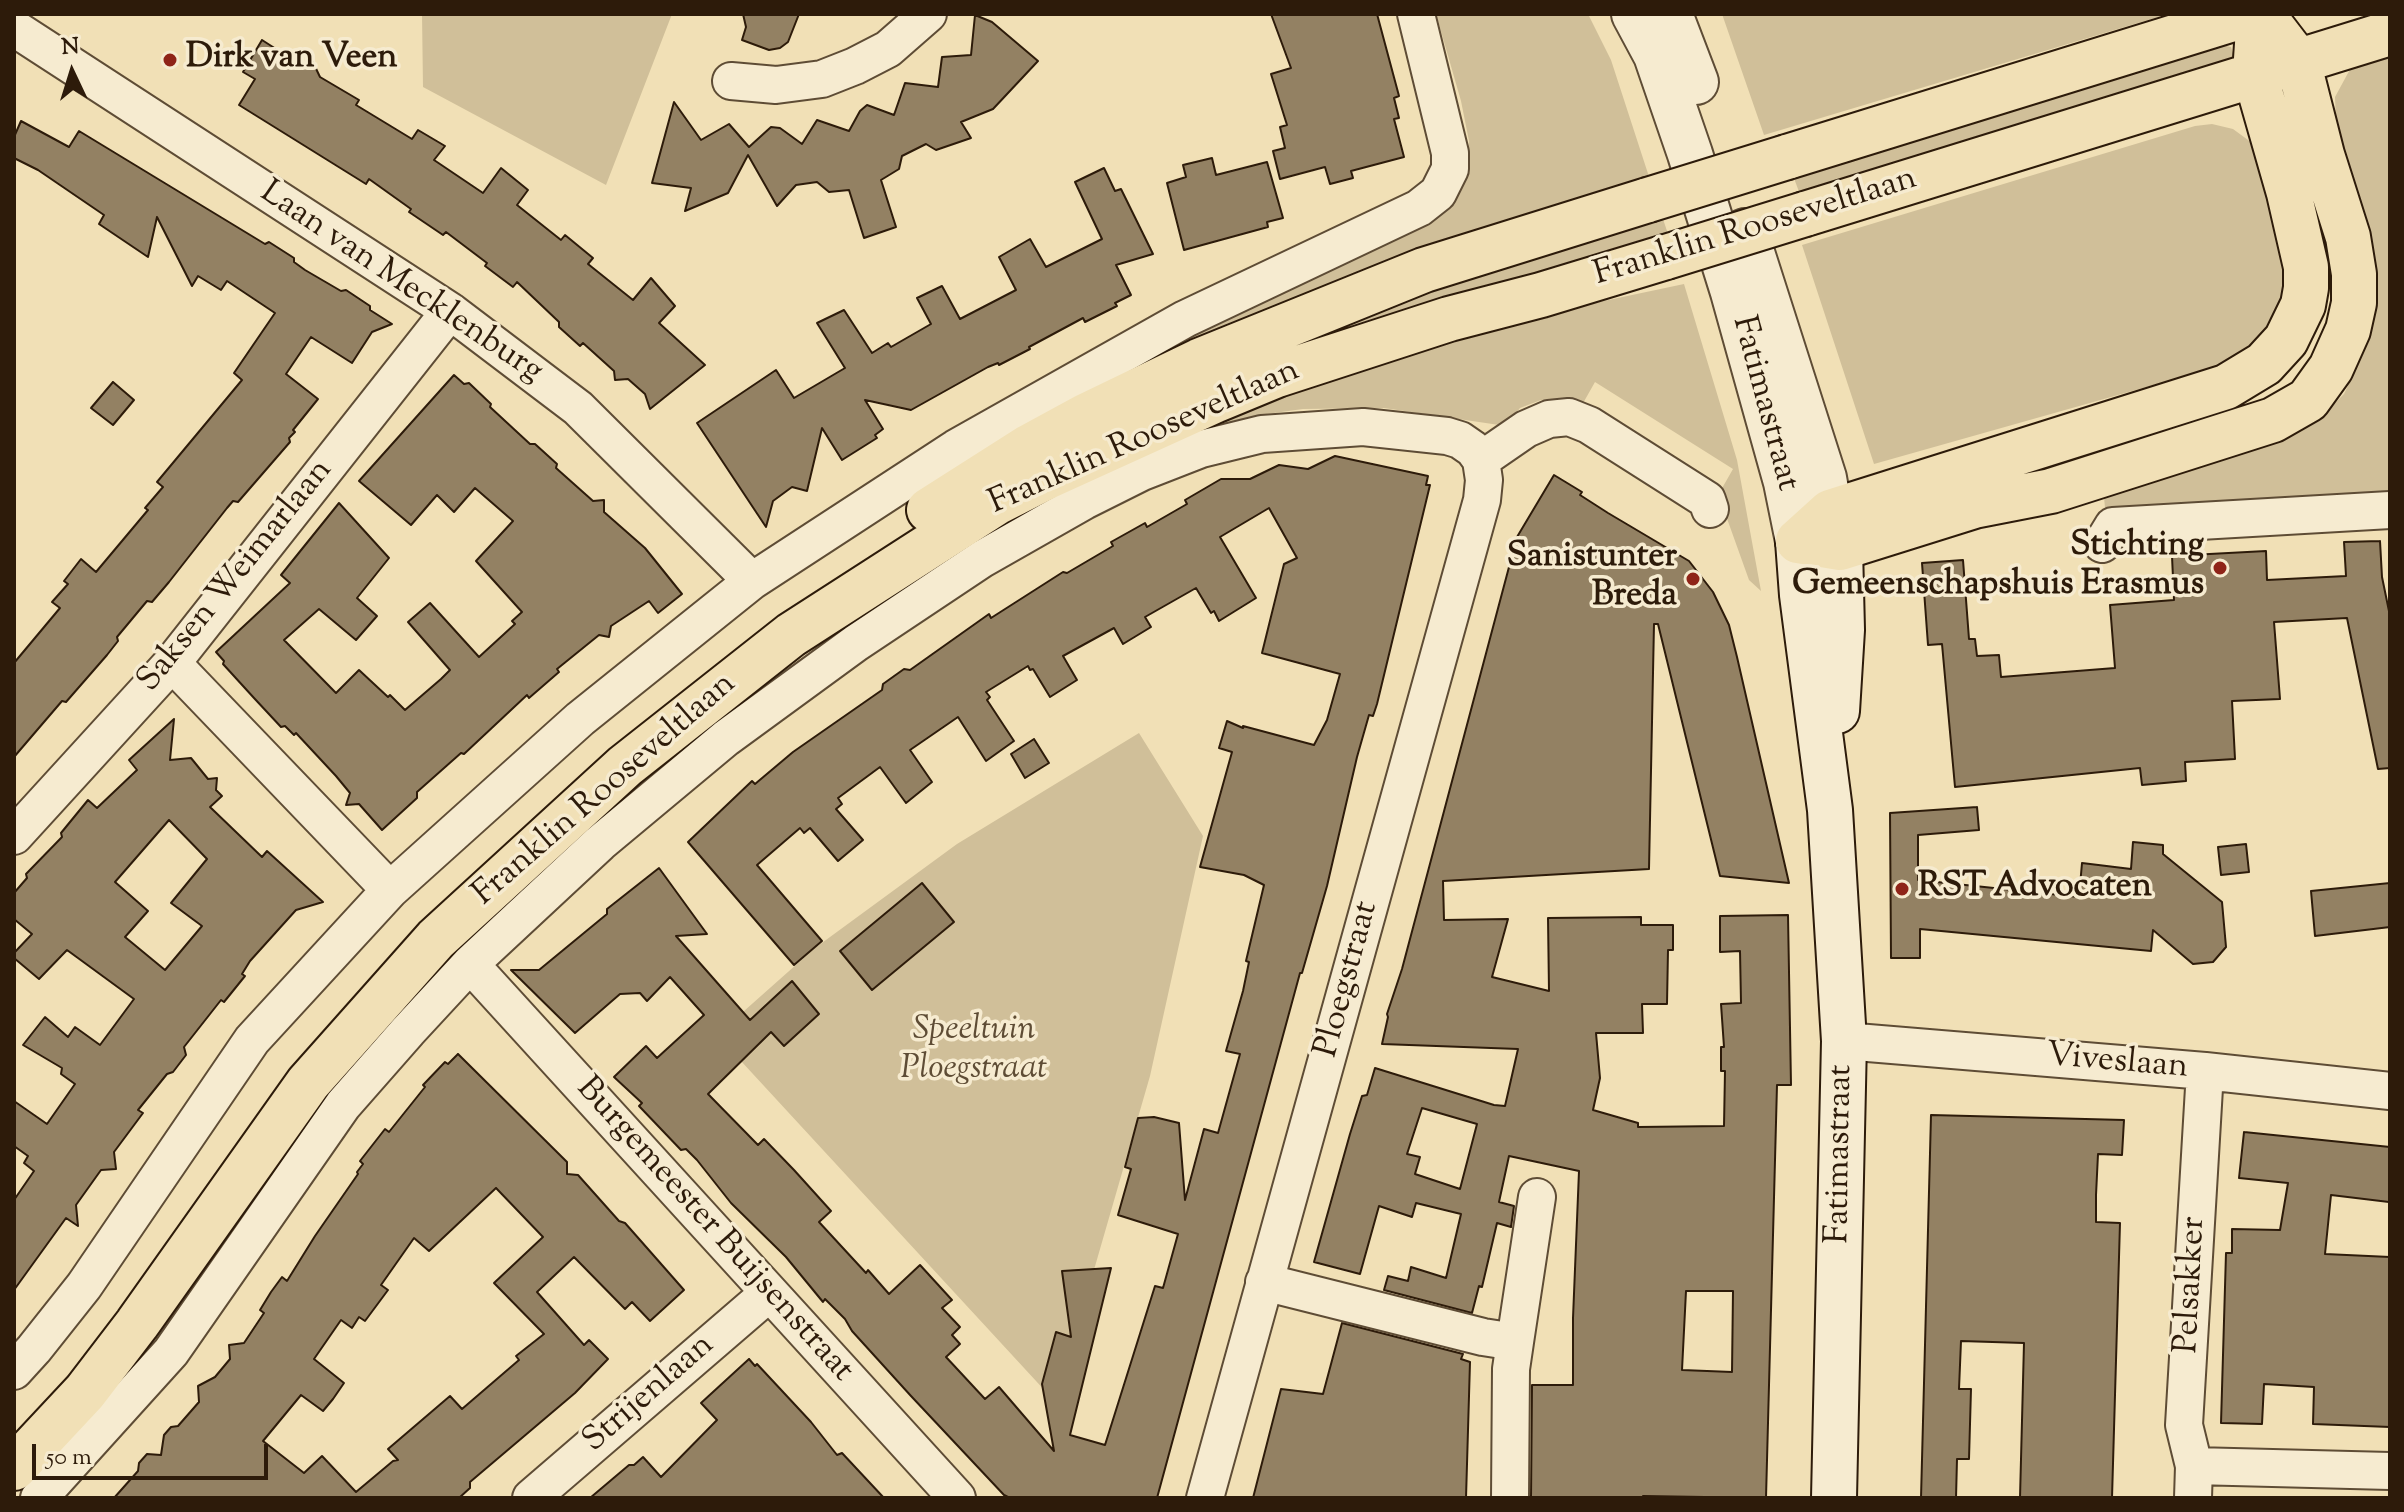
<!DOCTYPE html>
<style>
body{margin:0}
#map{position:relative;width:2404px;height:1512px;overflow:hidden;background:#f1e0b6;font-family:"Sorts Mill Goudy",serif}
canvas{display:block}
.frame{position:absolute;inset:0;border:16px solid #2d1b0a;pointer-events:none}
.north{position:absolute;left:32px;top:32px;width:80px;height:80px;-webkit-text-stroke:6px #f6ebd0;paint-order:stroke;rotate:356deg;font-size:22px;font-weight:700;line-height:32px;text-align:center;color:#2d1b0a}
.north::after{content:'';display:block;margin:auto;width:28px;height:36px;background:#2d1b0a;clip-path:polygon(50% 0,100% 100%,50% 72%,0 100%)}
.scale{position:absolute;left:32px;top:1444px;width:236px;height:36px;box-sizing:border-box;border:4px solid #2d1b0a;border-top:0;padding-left:10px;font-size:24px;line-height:28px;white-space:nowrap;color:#2d1b0a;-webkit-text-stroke:6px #f6ebd0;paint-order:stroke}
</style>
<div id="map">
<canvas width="2404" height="1512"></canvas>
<div class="frame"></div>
<div class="north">N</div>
<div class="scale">50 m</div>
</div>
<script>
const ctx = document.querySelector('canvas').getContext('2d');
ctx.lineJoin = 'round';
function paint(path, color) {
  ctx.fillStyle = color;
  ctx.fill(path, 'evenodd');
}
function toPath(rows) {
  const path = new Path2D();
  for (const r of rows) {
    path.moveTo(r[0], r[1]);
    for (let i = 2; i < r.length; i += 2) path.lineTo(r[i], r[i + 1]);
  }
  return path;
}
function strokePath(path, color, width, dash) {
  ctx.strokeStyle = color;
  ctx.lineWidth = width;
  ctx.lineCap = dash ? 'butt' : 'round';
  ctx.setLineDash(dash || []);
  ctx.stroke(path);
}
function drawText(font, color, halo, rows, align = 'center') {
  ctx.font = font + ' "Sorts Mill Goudy",serif';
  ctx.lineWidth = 7;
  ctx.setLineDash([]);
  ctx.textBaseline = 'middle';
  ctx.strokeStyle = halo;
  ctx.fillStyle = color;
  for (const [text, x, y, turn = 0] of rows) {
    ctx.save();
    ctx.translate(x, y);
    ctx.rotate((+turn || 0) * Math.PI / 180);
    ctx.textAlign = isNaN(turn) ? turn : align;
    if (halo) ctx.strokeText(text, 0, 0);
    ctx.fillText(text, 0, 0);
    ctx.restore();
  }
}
paint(toPath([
 [422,14,672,14,606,185,423,87],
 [1436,14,1588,14,1611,60,1653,189,1019,427,1189,333,1408,230,1452,203,1467,178,1469,141,1461,101],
 [1722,14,2168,14,1764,135],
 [2390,42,2390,498,2106,519,2104,497,2282,437,2319,419,2344,394,2368,343,2374,310,2370,235,2336,124,2335,97,2354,62],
 [2218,44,2231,47,2235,60,1801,197,1792,173],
 [2212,124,2233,129,2259,148,2276,195,2290,310,2249,358,1874,464,1802,245,2195,126],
 [1661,213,1669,237,1209,389,1324,321],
 [1684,284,1737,460,1761,591,1749,580,1725,513,1713,504,1733,469,1595,382,1582,405,1565,400,1541,400,1520,408,1506,426,1384,408,1303,409,1259,415,1197,429,1351,363,1547,313],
 [1139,733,1203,836,1150,1076,1074,1339,1060,1407,717,1035,815,948,957,844]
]), '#d0bf99');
const building = toPath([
 [743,14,799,14,788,42,780,48,769,50,742,40,746,27,743,14],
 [1271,14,1377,14,1399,96,1394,98,1399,118,1394,119,1404,157,1351,171,1353,178,1330,184,1325,167,1280,179,1273,151,1285,148,1280,127,1287,125,1271,74,1291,68,1271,14],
 [975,15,992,22,1038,61,993,109,961,122,971,138,936,150,926,144,902,156,899,169,881,180,896,227,864,238,849,190,829,192,817,182,796,185,777,206,748,155,728,193,685,211,691,188,652,183,674,102,701,140,729,124,749,147,771,127,780,128,802,144,817,120,849,131,860,111,867,105,894,115,905,83,938,87,942,57,971,55,975,15],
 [262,40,304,67,310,56,320,77,359,100,356,105,412,139,418,130,445,146,434,160,483,193,501,168,528,190,517,205,561,240,565,235,593,258,588,264,633,300,651,278,675,306,659,323,705,365,650,409,645,394,628,379,615,380,614,371,583,343,580,346,559,327,559,322,517,282,513,287,485,266,487,263,446,232,443,235,409,212,411,209,369,179,366,184,239,105,255,79,243,72,262,40],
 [21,121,69,147,79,131,265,244,269,242,294,258,294,262,305,270,341,291,346,290,370,306,370,310,392,324,372,332,352,363,311,337,286,374,318,399,293,430,295,432,289,438,290,442,238,502,233,501,227,508,169,582,152,602,147,601,117,637,118,641,107,655,66,702,62,701,14,757,14,663,60,608,52,602,68,584,64,581,81,559,96,572,148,510,145,508,163,487,157,482,242,380,234,373,275,313,227,281,221,290,198,276,192,286,157,217,148,257,99,224,104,215,38,170,14,158,14,137,21,121],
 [1212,158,1216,175,1267,162,1283,218,1267,222,1268,227,1184,250,1167,183,1186,177,1183,165,1212,158],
 [1104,168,1115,191,1121,189,1153,254,1116,265,1131,295,1115,303,1117,306,1085,322,1083,318,1029,347,1030,349,999,365,998,363,988,367,911,410,865,400,883,429,875,435,877,438,842,460,822,428,807,491,792,487,773,501,766,527,697,423,776,370,794,398,845,368,817,323,844,310,872,353,888,343,891,347,931,324,917,298,942,286,960,319,1016,290,999,257,1030,239,1046,267,1102,239,1075,182,1104,168],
 [454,375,464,384,469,383,491,404,490,407,530,444,535,444,557,464,556,468,593,501,604,500,604,512,645,548,682,594,658,613,649,601,611,626,609,637,599,635,557,669,559,672,529,698,527,695,464,754,461,753,417,792,417,798,382,830,359,804,346,805,350,793,336,776,296,733,294,735,285,726,281,727,254,698,223,664,224,661,216,652,290,583,281,575,339,503,389,558,357,598,377,616,356,640,319,609,284,640,336,693,359,670,388,697,390,695,405,710,441,679,450,670,408,622,430,603,479,657,515,624,512,621,522,612,476,561,513,521,475,488,454,512,437,495,411,525,359,481,454,375],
 [113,382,134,400,113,425,91,408,113,382],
 [1335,456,1428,476,1426,485,1430,485,1377,704,1373,716,1369,715,1357,757,1327,886,1302,973,1300,973,1157,1498,1010,1498,1004,1495,911,1396,852,1331,845,1319,825,1299,823,1302,786,1257,731,1203,697,1160,686,1149,681,1150,639,1106,642,1103,614,1077,646,1046,657,1058,704,1015,670,977,647,1001,640,993,620,994,575,1033,511,970,539,970,607,914,607,909,659,868,707,934,676,936,750,1020,792,981,819,1014,784,1046,771,1032,708,1094,758,1145,764,1139,794,1170,831,1211,819,1222,866,1273,868,1270,889,1294,920,1265,952,1300,942,1308,960,1327,952,1335,960,1344,946,1357,985,1399,999,1387,1054,1451,1042,1384,1056,1332,1071,1337,1062,1271,1111,1268,1070,1435,1105,1445,1155,1286,1163,1288,1178,1234,1118,1215,1131,1169,1125,1167,1138,1118,1154,1117,1179,1123,1185,1200,1204,1129,1218,1133,1240,1054,1226,1051,1243,991,1249,962,1246,961,1264,885,1244,875,1200,867,1232,752,1219,748,1227,721,1243,728,1243,726,1314,745,1327,720,1340,674,1262,653,1284,564,1297,558,1269,508,1220,537,1256,598,1219,621,1214,611,1211,613,1196,588,1145,617,1151,627,1123,644,1114,628,1063,656,1077,680,1050,697,1033,669,1030,670,1028,666,986,692,990,697,987,700,1014,741,986,761,958,717,910,750,932,782,906,803,880,767,838,798,842,804,836,809,863,840,838,861,810,828,804,833,800,828,757,865,822,941,794,965,688,842,752,781,755,784,793,752,882,690,883,684,904,669,910,670,989,614,991,618,1063,572,1067,573,1113,546,1111,542,1145,523,1147,527,1187,504,1185,500,1221,479,1250,479,1279,465,1308,469,1335,456],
 [1554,475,1582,492,1580,495,1608,513,1689,561,1713,592,1729,625,1737,657,1789,883,1720,876,1658,624,1654,624,1649,869,1443,881,1444,920,1508,919,1492,977,1549,991,1548,918,1641,917,1641,925,1673,925,1673,950,1668,950,1667,1004,1642,1004,1643,1033,1596,1033,1600,1078,1593,1110,1638,1123,1638,1127,1724,1126,1725,1071,1721,1071,1721,1047,1724,1047,1721,1004,1741,1003,1740,951,1720,952,1720,916,1788,915,1791,1085,1777,1085,1766,1498,1643,1496,1643,1498,1531,1498,1532,1385,1573,1385,1573,1318,1579,1171,1509,1156,1499,1202,1514,1206,1511,1227,1497,1223,1482,1287,1479,1286,1472,1313,1384,1290,1388,1276,1408,1281,1411,1267,1446,1278,1461,1214,1416,1203,1412,1217,1379,1206,1360,1274,1314,1262,1350,1134,1362,1096,1367,1095,1375,1068,1494,1105,1505,1106,1518,1049,1382,1044,1388,1017,1387,1014,1402,969,1517,537,1554,475],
 [1422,1108,1477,1124,1460,1189,1415,1174,1420,1157,1407,1154,1422,1108],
 [1686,1291,1733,1291,1732,1372,1682,1370,1686,1291],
 [2380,541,2382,577,2390,616,2390,768,2378,769,2347,618,2274,622,2280,699,2232,701,2235,759,2185,762,2186,781,2142,785,2140,768,1955,787,1942,644,1928,645,1922,563,1963,560,1969,639,1975,639,1977,656,1999,655,2001,677,2115,668,2110,605,2174,600,2172,556,2266,551,2267,580,2346,576,2344,542,2380,541],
 [174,719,170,760,191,758,208,779,217,778,216,790,222,796,210,807,262,857,267,851,323,902,296,910,250,961,242,974,245,976,224,1002,221,1000,184,1047,186,1055,173,1072,167,1074,138,1110,143,1113,114,1152,116,1169,101,1170,76,1205,78,1226,66,1218,14,1290,14,1200,34,1171,24,1163,28,1156,14,1146,14,1101,47,1124,75,1084,61,1074,62,1068,23,1045,45,1017,68,1037,75,1027,100,1045,134,999,67,950,39,979,14,958,14,953,32,934,14,919,14,893,27,878,26,874,62,837,61,833,88,800,97,808,137,770,129,760,174,719],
 [169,820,207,859,171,903,202,926,165,970,125,937,148,911,115,882,169,820],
 [1034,739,1049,763,1025,778,1011,754,1034,739],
 [1977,807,1979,830,1918,835,1918,880,2079,897,2082,863,2131,869,2133,842,2163,845,2163,854,2222,902,2226,947,2213,962,2193,964,2153,930,2151,951,1920,929,1920,958,1891,958,1890,813,1977,807],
 [2246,844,2249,872,2221,875,2218,847,2246,844],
 [922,883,954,922,872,990,840,951,922,883],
 [2390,883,2390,927,2315,936,2311,891,2390,883],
 [458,1054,567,1162,567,1174,578,1175,619,1221,625,1223,640,1240,684,1290,650,1321,632,1302,625,1309,574,1257,537,1292,584,1345,589,1340,608,1359,575,1393,470,1482,470,1488,459,1498,114,1498,138,1471,139,1463,147,1454,161,1455,164,1435,171,1427,178,1426,199,1402,198,1386,215,1377,230,1359,229,1345,244,1343,264,1313,260,1310,271,1292,282,1277,287,1281,315,1236,358,1174,357,1172,363,1164,360,1161,385,1129,389,1132,425,1087,423,1085,445,1062,448,1064,458,1054],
 [496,1188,543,1237,494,1283,544,1334,516,1356,519,1360,462,1409,450,1396,388,1449,398,1460,393,1461,356,1492,322,1456,304,1473,263,1441,301,1395,323,1411,333,1399,344,1383,314,1359,341,1320,352,1328,359,1317,365,1321,388,1290,381,1285,414,1238,429,1251,496,1188],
 [1931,1115,2124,1120,2122,1155,2098,1154,2096,1195,2096,1222,2120,1223,2112,1498,2020,1498,2024,1343,1961,1341,1959,1389,1971,1389,1969,1459,1957,1459,1956,1498,1921,1498,1931,1115],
 [2244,1132,2390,1147,2389,1202,2331,1195,2325,1254,2390,1257,2390,1427,2313,1424,2314,1387,2264,1384,2262,1424,2221,1423,2226,1253,2232,1253,2232,1229,2280,1230,2288,1183,2239,1178,2244,1132],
 [1342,1323,1463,1354,1461,1359,1470,1362,1466,1498,1253,1498,1281,1389,1323,1394,1342,1323],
 [749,1359,755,1366,757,1364,811,1422,837,1455,842,1453,884,1498,590,1498,629,1465,634,1465,643,1457,661,1477,717,1420,701,1403,749,1359]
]);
paint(building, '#938163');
strokePath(building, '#2d1b0a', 2);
const minor = toPath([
 [14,28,450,311,578,408,752,581],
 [731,81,776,85,822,79,855,66,888,49,928,14],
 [1481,460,1526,429,1549,419,1569,417,1589,425,1707,500,1710,509],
 [2102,544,2113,526,2390,510],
 [172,663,390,890],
 [14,836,172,663,450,311],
 [470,964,957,1498],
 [1844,1041,2205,1071,2390,1091],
 [1264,1282,1483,1337,1515,1342,1537,1197],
 [14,1371,34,1349,84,1286,252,1040,390,890,580,719,752,581,956,448,1185,319,1419,208,1438,193,1450,169,1450,153,1416,14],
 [2194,1466,2390,1471],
 [39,1498,171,1352,343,1105,408,1031,470,964,600,843,726,738,856,643,982,559,1084,501,1142,472,1201,449,1262,434,1363,427,1447,436,1460,440,1473,449,1481,460,1484,480,1482,500,1205,1498],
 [531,1498,769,1293],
 [1510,1498,1511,1369,1515,1342],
 [2193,1498,2194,1466,2184,1425,2205,1071]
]);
const tertiary = toPath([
 [1634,14,1656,55,1690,154,1733,292,1786,482,1798,541],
 [1670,14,1696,82],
 [1745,231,1824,478,1830,512]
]);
const secondary = toPath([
 [1830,512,1840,548,1842,630,1837,711],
 [1798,541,1802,595,1830,810,1844,1041,1834,1498]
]);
const primary = toPath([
 [1787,157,2249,14],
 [1805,214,2390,33],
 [929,510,1028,447,1085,416,1199,361,1424,270,1648,200],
 [1798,541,1840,548,1974,506,2051,491,2273,420,2308,400,2331,368,2348,330,2354,303,2354,274,2348,237,2322,155,2298,61,2262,14],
 [1798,541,1830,512,2226,387,2264,364,2286,340,2303,305,2306,288,2306,267,2289,193,2255,74,2259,14],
 [14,1468,85,1392,137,1324,308,1083,436,939,625,766,791,635,996,503,1049,476,1214,401,1277,375,1449,319,1541,295,1666,257]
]);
strokePath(minor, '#5e4c35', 40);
strokePath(tertiary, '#5e4c35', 48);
strokePath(secondary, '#2d1b0a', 48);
strokePath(primary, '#2d1b0a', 48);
strokePath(minor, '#f6ebd0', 36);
strokePath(tertiary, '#f6ebd0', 44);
strokePath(secondary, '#f6ebd0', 44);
strokePath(primary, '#f1e0b6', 44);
const primaryBridge = toPath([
 [1648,200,1787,157],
 [1666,257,1805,214]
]);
strokePath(primaryBridge, '#2d1b0a', 48, []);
strokePath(primaryBridge, '#f1e0b6', 44);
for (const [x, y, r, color] of [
 [170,60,8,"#8f2418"],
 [2220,568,8,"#8f2418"],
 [1693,579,8,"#8f2418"],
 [1902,889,8,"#8f2418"]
]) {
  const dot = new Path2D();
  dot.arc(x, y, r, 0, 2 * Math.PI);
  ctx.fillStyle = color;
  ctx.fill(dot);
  strokePath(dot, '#f6ebd0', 3);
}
drawText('bold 34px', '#2d1b0a', '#f6ebd0', [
 ["Dirk van Veen",186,60],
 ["Stichting",2204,548,"right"],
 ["Gemeenschapshuis Erasmus",2204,587,"right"],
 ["Sanistunter",1677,559,"right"],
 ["Breda",1677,598,"right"],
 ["RST Advocaten",1918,889]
], 'left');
drawText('34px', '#2d1b0a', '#f6ebd0', [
 ["Franklin Rooseveltlaan",1756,229,-17],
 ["Laan van Mecklenburg",400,284,34],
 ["Fatimastraat",1763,404,75],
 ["Franklin Rooseveltlaan",1145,439,-24],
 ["Saksen Weimarlaan",237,577,-51],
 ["Franklin Rooseveltlaan",606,791,-41],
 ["Ploegstraat",1349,980,-75],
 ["Viveslaan",2117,1064,5],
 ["Fatimastraat",1842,1154,-89],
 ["Burgemeester Buijsenstraat",713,1231,48],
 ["Pelsakker",2193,1285,-87],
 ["Strijenlaan",650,1395,-41]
]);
drawText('italic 34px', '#5e4c35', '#f6ebd0', [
 ["Speeltuin",974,1032],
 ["Ploegstraat",974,1071]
]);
</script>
